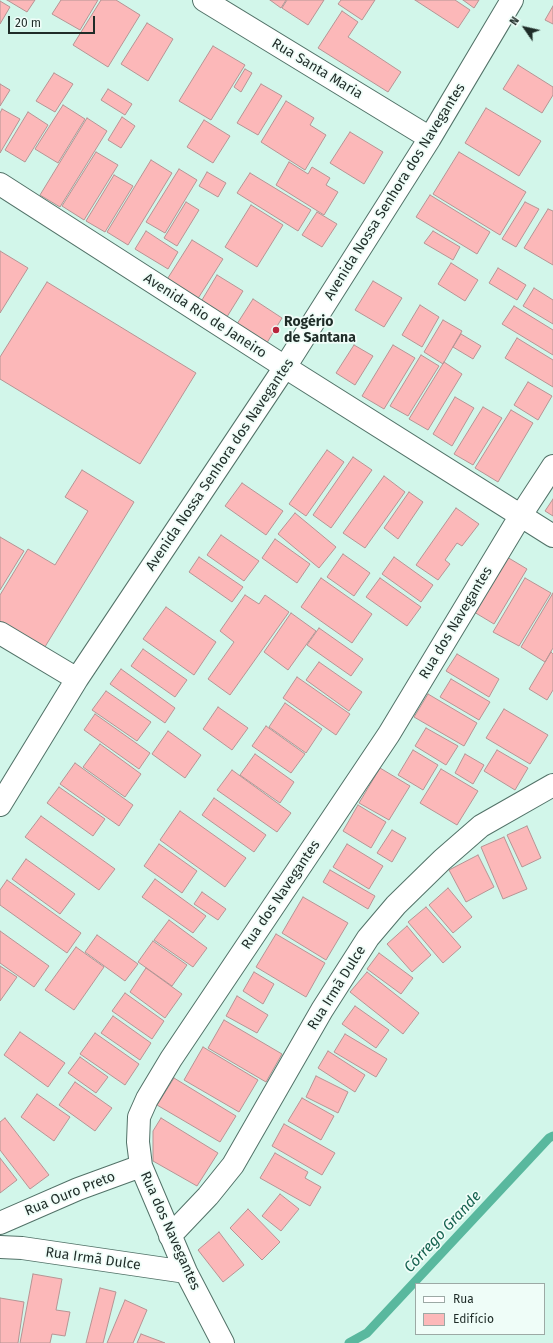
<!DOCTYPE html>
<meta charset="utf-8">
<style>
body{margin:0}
#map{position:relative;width:553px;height:1343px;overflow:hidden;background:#d2f6ea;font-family:"Fira Sans",sans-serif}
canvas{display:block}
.legend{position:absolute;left:415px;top:1283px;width:130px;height:52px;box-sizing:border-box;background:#effdf8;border:1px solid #9ca9a5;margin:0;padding:5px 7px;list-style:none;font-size:12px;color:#1f2c28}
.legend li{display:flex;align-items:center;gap:8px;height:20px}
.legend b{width:20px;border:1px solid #9ca9a5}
.north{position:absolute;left:505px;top:8px;width:40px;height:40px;-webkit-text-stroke:3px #effdf8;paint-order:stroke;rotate:304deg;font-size:11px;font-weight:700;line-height:16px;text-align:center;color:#1f2c28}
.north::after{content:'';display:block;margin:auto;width:14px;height:18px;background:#1f2c28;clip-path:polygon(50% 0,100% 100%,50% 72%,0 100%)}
.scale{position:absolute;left:8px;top:16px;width:87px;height:18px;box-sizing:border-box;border:2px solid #1f2c28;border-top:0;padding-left:5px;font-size:12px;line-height:14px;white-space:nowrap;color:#1f2c28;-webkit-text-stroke:3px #effdf8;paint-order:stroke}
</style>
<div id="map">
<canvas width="553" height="1343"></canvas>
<ul class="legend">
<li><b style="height:5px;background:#fff"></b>Rua</li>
<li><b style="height:11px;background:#fcb8b9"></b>Edifício</li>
</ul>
<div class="north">N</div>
<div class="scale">20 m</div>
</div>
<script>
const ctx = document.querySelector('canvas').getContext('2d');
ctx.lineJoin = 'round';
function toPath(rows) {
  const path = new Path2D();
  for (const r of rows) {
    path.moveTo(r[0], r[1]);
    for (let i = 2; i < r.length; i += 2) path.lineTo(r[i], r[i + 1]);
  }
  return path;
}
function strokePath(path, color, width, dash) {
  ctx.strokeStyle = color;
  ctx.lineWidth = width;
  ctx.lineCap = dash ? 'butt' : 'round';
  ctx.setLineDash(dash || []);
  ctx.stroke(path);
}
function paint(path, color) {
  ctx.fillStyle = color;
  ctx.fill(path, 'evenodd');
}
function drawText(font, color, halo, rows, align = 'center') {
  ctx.font = font + ' "Fira Sans",sans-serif';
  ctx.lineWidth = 3.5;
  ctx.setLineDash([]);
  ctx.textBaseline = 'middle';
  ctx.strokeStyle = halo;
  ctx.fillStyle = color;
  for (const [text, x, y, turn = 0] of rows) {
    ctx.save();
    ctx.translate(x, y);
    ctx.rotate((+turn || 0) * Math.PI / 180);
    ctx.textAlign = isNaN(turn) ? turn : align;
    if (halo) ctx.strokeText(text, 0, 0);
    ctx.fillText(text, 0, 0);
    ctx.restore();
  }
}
strokePath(toPath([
 [349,1343,367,1333,549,1138,553,1136]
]), '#59b89e', 9);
const building = toPath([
 [7,0,35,0,27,12,7,0],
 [61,0,98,0,80,30,52,14,61,0],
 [101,0,116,0,140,15,108,67,73,45,101,0],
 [270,0,286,0,281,8,270,0],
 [287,0,324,0,308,25,282,8,287,0],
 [341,0,375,0,362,20,338,4,341,0],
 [415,0,455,0,470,10,458,28,415,0],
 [463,0,479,0,474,8,463,0],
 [0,1,10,7,0,24,0,1],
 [553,6,553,24,545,20,553,6],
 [342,11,358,22,348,37,401,72,388,92,318,48,342,11],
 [147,23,173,39,148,81,121,64,147,23],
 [213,46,245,65,211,120,179,101,213,46],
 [518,65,553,87,553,95,542,113,503,89,518,65],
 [245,69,252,73,241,92,234,87,245,69],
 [54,73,73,84,55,112,36,101,54,73],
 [0,84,10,90,0,106,0,84],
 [261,84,282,96,258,135,237,123,261,84],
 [108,89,132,104,125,115,101,100,108,89],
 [286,101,314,118,310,125,326,135,305,170,261,142,286,101],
 [63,105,85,119,58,163,35,149,63,105],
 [486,108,541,141,519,176,465,143,486,108],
 [2,109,20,119,0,153,0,113,2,109],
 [28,112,48,125,25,162,5,150,28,112],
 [122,117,135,126,121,148,108,140,122,117],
 [87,118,107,131,60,207,40,195,87,118],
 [204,120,230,136,213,163,187,147,204,120],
 [350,132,383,152,364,184,330,163,350,132],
 [96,152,118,165,84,220,62,206,96,152],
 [459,152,526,192,500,235,433,194,459,152],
 [151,160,172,173,128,245,107,232,151,160],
 [289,162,308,174,312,167,330,178,326,185,338,192,324,215,276,185,289,162],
 [179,169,197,180,165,233,146,222,179,169],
 [207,172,226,183,218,197,199,186,207,172],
 [250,173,311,210,298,231,237,193,250,173],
 [114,175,133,186,105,232,86,221,114,175],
 [430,195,490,232,477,254,416,217,430,195],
 [186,202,199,210,177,246,164,238,186,202],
 [525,202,539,209,516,247,502,239,525,202],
 [251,205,283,225,257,267,225,247,251,205],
 [548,209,553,211,553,265,524,248,548,209],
 [317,212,337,224,322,247,302,235,317,212],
 [146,231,178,252,168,269,135,249,146,231],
 [433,231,460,247,453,260,424,243,433,231],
 [192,240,223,259,197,300,166,281,192,240],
 [0,251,28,268,0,313,0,251],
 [451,263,478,280,465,301,438,284,451,263],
 [498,268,526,285,517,300,489,283,498,268],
 [217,275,243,291,225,320,199,305,217,275],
 [373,281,402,298,384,327,355,310,373,281],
 [47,282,196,373,140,464,0,379,0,357,47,282],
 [534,288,553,300,553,324,523,306,534,288],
 [253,299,282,318,265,346,235,327,253,299],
 [420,305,439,317,422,347,402,335,420,305],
 [514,306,553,330,553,355,502,324,514,306],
 [443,320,462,331,443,364,424,352,443,320],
 [461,334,481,346,473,359,453,347,461,334],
 [517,338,553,360,553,387,505,358,517,338],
 [354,345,373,356,355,385,336,373,354,345],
 [393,345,415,358,384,409,362,396,393,345],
 [421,355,439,366,408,416,390,406,421,355],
 [444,362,462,374,428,430,409,419,444,362],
 [528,382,552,396,538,420,514,405,528,382],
 [455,397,474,408,452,446,433,434,455,397],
 [483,407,502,418,473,465,454,454,483,407],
 [511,410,533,423,498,482,475,468,511,410],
 [327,450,344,462,306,516,289,504,327,450],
 [353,457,372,470,331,528,313,515,353,457],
 [82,470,134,502,43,650,0,623,0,595,28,549,55,565,88,511,65,497,82,470],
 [384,476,405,492,365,548,343,533,384,476],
 [242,483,283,511,266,535,225,506,242,483],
 [409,492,423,502,398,539,384,528,409,492],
 [553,499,553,516,545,511,553,499],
 [456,508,479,524,462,546,457,543,445,560,450,564,438,580,416,565,456,508],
 [295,513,336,547,319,568,278,534,295,513],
 [221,535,259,561,244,581,207,555,221,535],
 [0,537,24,551,0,590,0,537],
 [275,539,310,564,297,583,262,558,275,539],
 [343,554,370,573,354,596,327,577,343,554],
 [199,557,243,587,232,602,189,572,199,557],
 [394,557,433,585,421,602,382,574,394,557],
 [507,557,527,569,494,624,474,612,507,557],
 [321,578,372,614,352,643,301,607,321,578],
 [380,578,421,607,407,626,366,597,380,578],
 [525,578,551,593,519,646,493,632,525,578],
 [553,593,553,648,545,662,521,647,553,593],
 [245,595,259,604,265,595,289,612,230,695,208,679,234,642,220,631,245,595],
 [166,607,216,642,194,675,143,639,166,607],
 [291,613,316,631,288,670,264,652,291,613],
 [319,628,363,659,351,676,307,645,319,628],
 [143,649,187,680,175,697,131,666,143,649],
 [551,652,553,654,553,690,547,700,529,689,551,652],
 [457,654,499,679,489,697,446,671,457,654],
 [319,662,362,692,349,711,306,680,319,662],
 [121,669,175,708,165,723,110,684,121,669],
 [297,677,350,714,336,735,283,698,297,677],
 [451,679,490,702,479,720,440,697,451,679],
 [106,691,151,722,137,741,92,710,106,691],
 [428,694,477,723,464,746,414,717,428,694],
 [285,703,322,729,306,753,269,727,285,703],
 [218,707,248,728,232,750,203,729,218,707],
 [504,709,548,735,530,764,486,738,504,709],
 [95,714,150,753,139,769,84,730,95,714],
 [266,726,305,754,291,773,252,746,266,726],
 [426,728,458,746,446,765,415,746,426,728],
 [168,731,201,755,185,778,152,754,168,731],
 [100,744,141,774,125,797,83,767,100,744],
 [413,750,438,765,423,790,398,775,413,750],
 [497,750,528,768,515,790,484,771,497,750],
 [255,754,294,782,280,803,240,775,255,754],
 [465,754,484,765,473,784,455,773,465,754],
 [75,763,133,805,119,826,60,784,75,763],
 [380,768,410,786,389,820,359,803,380,768],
 [441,769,478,791,457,825,420,803,441,769],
 [232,770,291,813,277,832,217,790,232,770],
 [59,787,105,819,93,836,47,803,59,787],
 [214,798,266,835,254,852,202,815,214,798],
 [358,805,386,822,371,848,343,831,358,805],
 [180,811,246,858,225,887,160,840,180,811],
 [41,816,115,869,99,890,25,837,41,816],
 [527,826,541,858,522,867,507,835,527,826],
 [392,830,406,838,392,862,377,853,392,830],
 [504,837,527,889,503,899,481,847,504,837],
 [159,844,197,871,182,893,144,866,159,844],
 [347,844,383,866,369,889,333,867,347,844],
 [478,855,494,887,466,902,449,870,478,855],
 [26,859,75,894,60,914,12,879,26,859],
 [330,870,375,896,368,909,323,882,330,870],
 [155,879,206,916,193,933,142,897,155,879],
 [7,880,81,933,67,953,0,905,0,890,7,880],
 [448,888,472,917,453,933,429,905,448,888],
 [202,892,226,909,218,920,194,904,202,892],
 [303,897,348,923,326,960,282,933,303,897],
 [426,907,461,947,443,963,408,922,426,907],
 [169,920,207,948,193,967,154,940,169,920],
 [407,926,431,955,412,972,387,944,407,926],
 [0,931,49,966,34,987,0,963,0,931],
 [276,934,325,963,306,997,256,967,276,934],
 [97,935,138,964,125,981,85,952,97,935],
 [153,941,187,965,172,986,138,962,153,941],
 [76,947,104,967,74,1010,45,990,76,947],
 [379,953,413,978,401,994,367,969,379,953],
 [0,966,17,977,0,1001,0,966],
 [146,968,182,994,165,1018,130,992,146,968],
 [254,972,274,984,263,1004,243,991,254,972],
 [367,972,419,1013,403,1034,350,992,367,972],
 [125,993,164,1021,152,1039,112,1011,125,993],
 [237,996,268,1015,257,1033,226,1016,237,996],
 [355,1006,389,1030,376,1048,342,1024,355,1006],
 [113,1016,151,1043,140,1060,101,1033,113,1016],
 [224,1020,282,1054,266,1082,208,1048,224,1020],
 [20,1032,65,1063,48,1087,4,1055,20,1032],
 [95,1033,139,1064,125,1085,80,1054,95,1033],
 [345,1034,387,1059,376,1077,334,1052,345,1034],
 [203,1047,258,1080,239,1112,184,1080,203,1047],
 [328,1051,365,1075,355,1092,318,1068,328,1051],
 [80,1057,108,1077,96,1093,68,1073,80,1057],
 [316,1076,348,1092,338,1113,306,1097,316,1076],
 [174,1078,236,1116,220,1142,157,1105,174,1078],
 [75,1082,112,1108,95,1131,59,1105,75,1082],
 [37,1094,70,1117,54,1141,21,1117,37,1094],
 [302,1098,334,1116,321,1140,288,1121,302,1098],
 [5,1118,49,1175,30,1189,0,1150,0,1122,5,1118],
 [161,1118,218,1153,197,1186,153,1161,153,1131,161,1118],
 [284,1124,335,1153,322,1175,272,1146,284,1124],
 [275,1153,308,1172,305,1178,321,1187,310,1206,260,1178,275,1153],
 [0,1158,17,1180,0,1193,0,1158],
 [280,1194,299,1209,281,1231,262,1216,280,1194],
 [248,1209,280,1242,262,1260,230,1228,248,1209],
 [219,1232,244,1265,223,1282,198,1250,219,1232],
 [33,1274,62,1279,56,1310,70,1312,65,1336,52,1334,50,1343,20,1343,33,1274],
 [100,1288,116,1292,103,1343,86,1343,100,1288],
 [0,1298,24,1302,18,1343,0,1343,0,1298],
 [125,1300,147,1310,133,1343,107,1343,125,1300],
 [141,1334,165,1343,137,1343,141,1334]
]);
paint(building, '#fcb8b9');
strokePath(building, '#b69494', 1);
const street = toPath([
 [204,0,430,138],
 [0,184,285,367,553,536],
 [0,633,77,679],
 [0,805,77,679,285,367,430,138,512,0],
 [0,1223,78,1189,141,1166],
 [170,1236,208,1196,233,1165,322,1010,368,938,396,905,442,860,481,826,553,785],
 [0,1247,22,1248,186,1272],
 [223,1343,186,1272,141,1166,138,1142,139,1117,147,1099,171,1059,389,734,521,515,553,466]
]);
strokePath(street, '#527268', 24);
strokePath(street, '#fff', 22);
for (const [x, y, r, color] of [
 [276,330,4,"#b7253c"]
]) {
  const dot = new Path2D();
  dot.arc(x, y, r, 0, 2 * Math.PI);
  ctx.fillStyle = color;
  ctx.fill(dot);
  strokePath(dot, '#effdf8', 1.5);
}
drawText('14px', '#1f2c28', '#effdf8', [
 ["Rua Santa Maria",317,69,31],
 ["Avenida Nossa Senhora dos Navegantes",395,192,-58],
 ["Avenida Rio de Janeiro",205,316,33],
 ["Avenida Nossa Senhora dos Navegantes",220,465,-56],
 ["Rua dos Navegantes",456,623,-59],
 ["Rua dos Navegantes",281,895,-56],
 ["Rua Irmã Dulce",337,988,-58],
 ["Rua Ouro Preto",70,1194,-22],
 ["Rua dos Navegantes",170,1231,66],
 ["Rua Irmã Dulce",93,1259,8]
]);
drawText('bold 14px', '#1f2c28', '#effdf8', [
 ["Rogério",284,322],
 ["de Santana",284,338]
], 'left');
drawText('italic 15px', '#166250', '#effdf8', [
 ["Córrego Grande",443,1232,-47]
]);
</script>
